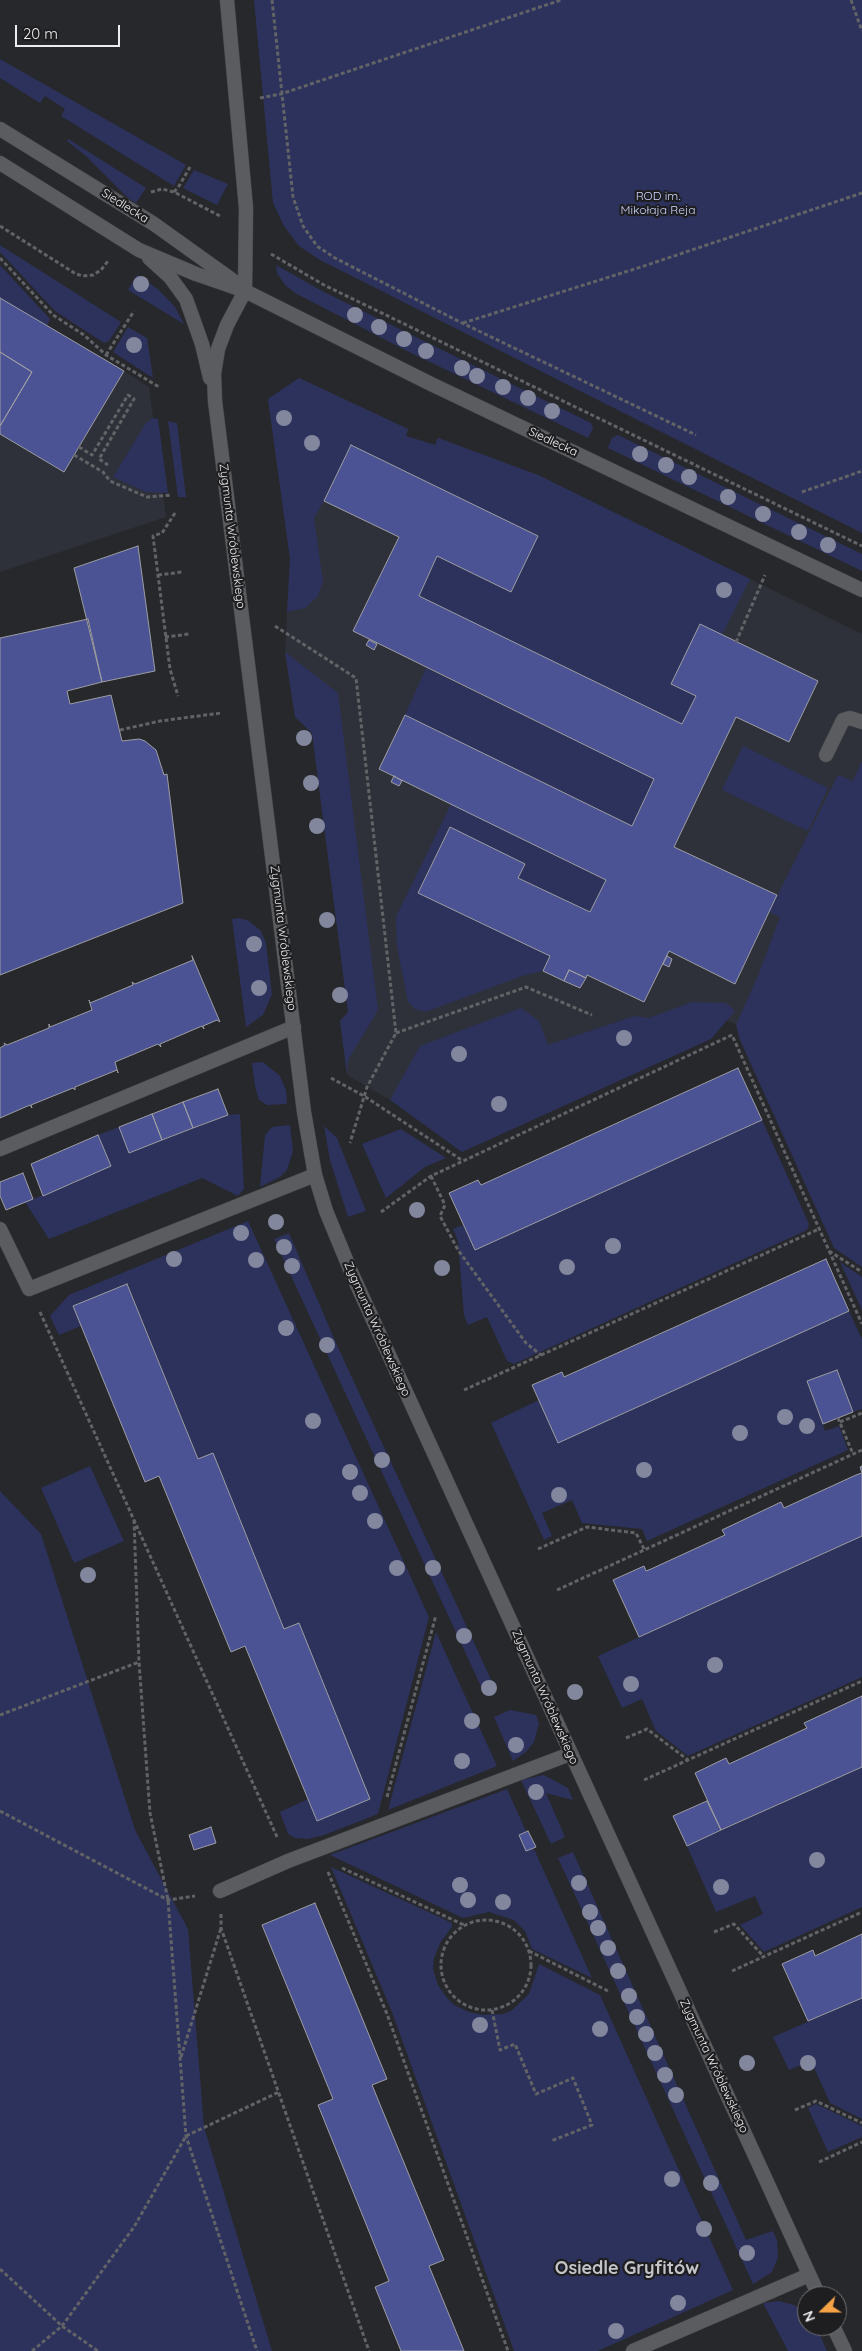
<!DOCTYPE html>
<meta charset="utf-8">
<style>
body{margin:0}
#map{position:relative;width:862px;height:2351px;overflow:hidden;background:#27282b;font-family:Quicksand,sans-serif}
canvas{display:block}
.north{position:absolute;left:797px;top:2286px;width:50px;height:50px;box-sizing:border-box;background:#1e1e21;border:1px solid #707173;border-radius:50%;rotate:248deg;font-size:14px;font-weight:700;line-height:20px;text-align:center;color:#ecedef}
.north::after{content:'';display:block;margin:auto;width:18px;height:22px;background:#f5a345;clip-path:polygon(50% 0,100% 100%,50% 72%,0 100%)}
.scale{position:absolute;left:15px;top:25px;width:105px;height:22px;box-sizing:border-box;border:2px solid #ecedef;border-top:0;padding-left:6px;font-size:15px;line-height:18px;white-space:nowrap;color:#ecedef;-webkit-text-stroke:4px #1e1e21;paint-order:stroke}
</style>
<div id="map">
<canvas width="862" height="2351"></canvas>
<div class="north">N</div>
<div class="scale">20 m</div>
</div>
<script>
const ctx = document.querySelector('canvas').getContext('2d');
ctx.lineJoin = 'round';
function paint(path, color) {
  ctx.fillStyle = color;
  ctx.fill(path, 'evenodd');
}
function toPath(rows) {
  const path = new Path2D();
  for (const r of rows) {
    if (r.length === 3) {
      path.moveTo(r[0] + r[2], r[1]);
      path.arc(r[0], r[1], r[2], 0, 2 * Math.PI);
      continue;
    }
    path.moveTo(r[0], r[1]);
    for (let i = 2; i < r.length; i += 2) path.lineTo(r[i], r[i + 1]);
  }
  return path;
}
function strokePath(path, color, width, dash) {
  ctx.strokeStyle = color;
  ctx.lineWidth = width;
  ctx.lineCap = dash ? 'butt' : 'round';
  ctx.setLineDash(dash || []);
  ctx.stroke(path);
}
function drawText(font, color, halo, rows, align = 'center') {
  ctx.font = font + ' Quicksand,sans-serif';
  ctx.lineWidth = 4.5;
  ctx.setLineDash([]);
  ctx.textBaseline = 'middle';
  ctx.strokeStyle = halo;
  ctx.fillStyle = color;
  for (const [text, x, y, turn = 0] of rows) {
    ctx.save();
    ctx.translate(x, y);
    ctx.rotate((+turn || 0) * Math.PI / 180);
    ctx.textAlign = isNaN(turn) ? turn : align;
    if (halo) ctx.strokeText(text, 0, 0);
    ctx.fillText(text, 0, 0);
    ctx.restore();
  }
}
paint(toPath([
 [124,371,149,387,166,517,0,572,0,434,64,472],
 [299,378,408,429,406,436,435,445,438,438,538,475,862,634,862,1089,697,1005,647,1023,634,1016,390,1100,347,1075,340,1021,348,1012,312,733,295,717,285,652,290,559,268,399]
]), '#2f313a');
paint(toPath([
 [254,0,862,0,862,533,320,260,299,246,284,226,273,203],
 [0,59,186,165,174,186,61,116,65,109,45,96,40,103,0,78],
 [68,139,146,188,136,203,129,199,86,156,67,141],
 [194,170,228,184,217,205,183,188],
 [0,245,121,322,109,341,104,343,55,311,0,252],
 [0,265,50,319,47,326,0,298],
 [276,265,324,292,591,423,593,428,588,438,407,351,295,293,285,285,277,273],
 [137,275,158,289,175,307,184,324,128,290],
 [128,327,147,338,153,378,113,352],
 [299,378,408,429,406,436,435,445,438,438,538,475,750,579,722,635,700,624,671,684,696,696,682,724,419,596,437,556,511,592,538,536,351,445,324,501,314,518,323,582,318,596,305,608,287,612,290,559,268,399],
 [153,418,158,419,168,493,146,492,113,477,146,423],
 [168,421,177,423,186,497,178,497],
 [618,435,862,554,862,571,608,448,612,438],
 [285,652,338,693,378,1010,348,1060,347,1075,340,1021,348,1012,312,733,295,717],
 [426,668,654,779,632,826,405,715],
 [743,746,828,788,808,831,722,790],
 [862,761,862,1267,834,1248,740,1040,736,1025,758,976,780,917,769,912,838,775,853,781],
 [451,804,606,880,590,912,518,878,525,864,450,828,418,893,550,956,543,971,525,975,425,1012,415,1009,408,1002,397,946,396,917],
 [239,918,249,921,261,931,266,943,272,994,263,1015,246,1027,232,919],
 [692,1002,726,1003,735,1011,711,1039,462,1152,390,1100,420,1046,521,1008,539,1021,548,1045,634,1016,649,1018],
 [263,1062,280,1076,286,1090,287,1104,267,1105,259,1100,255,1086,252,1063],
 [240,1114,244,1189,238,1196,202,1178,49,1239,25,1202,77,1182,76,1180,110,1166,98,1135,119,1127,129,1153,228,1115],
 [762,1120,809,1224,807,1230,514,1364,507,1361,487,1317,468,1325,464,1315,458,1241,453,1229,463,1225,475,1250],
 [290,1125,293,1151,287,1170,280,1177,260,1187,265,1135,272,1127],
 [324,1126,337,1138,366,1211,348,1217,330,1160],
 [401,1129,446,1158,425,1167,386,1198,362,1144],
 [248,1221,429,1617,378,1814,324,1835,308,1839,295,1838,288,1834,280,1812,308,1799,317,1821,370,1799,299,1624,284,1629,213,1454,198,1459,128,1285,81,1326,59,1335,50,1316,69,1295],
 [289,1233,336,1343,494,1686,496,1691,485,1695,274,1239],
 [840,1262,862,1277,862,1310],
 [849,1311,862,1339,862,1409,853,1412,837,1370,807,1381,825,1431,839,1426,848,1450,647,1541,642,1529,582,1523,572,1500,542,1513,552,1536,544,1540,491,1423,539,1400,558,1443],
 [90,1466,124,1541,74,1563,41,1488],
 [0,1491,41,1534,135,1830,188,1929,204,2127,272,2351,0,2351],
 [862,1536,862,1677,688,1756,656,1731,642,1699,622,1708,598,1656],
 [436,1632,497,1766,388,1810],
 [510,1710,536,1715,539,1723,534,1742,526,1752,513,1761,494,1717],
 [862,1767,862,1907,764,1952,740,1925,763,1914,755,1896,716,1912,687,1846],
 [544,1775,568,1788,573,1800,546,1793,565,1837,551,1844,521,1780],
 [507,1789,592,1978,532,1949,525,1931,514,1920,489,1912,463,1918,330,1855],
 [573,1852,746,2240,773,2231,777,2240,778,2257,772,2272,753,2284,558,1858],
 [331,1867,452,1923,452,1927,440,1943,434,1958,433,1969,438,1985,447,1998,454,2005,469,2012,483,2015,503,2014,511,2011,529,1994,539,1964,600,1995,733,2290,598,2351,514,2351,392,2012],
 [862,1998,862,2119,830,2103,811,2061,789,2070,773,2037],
 [816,2104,862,2126,862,2137,828,2152,808,2108],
 [779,2301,794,2305,804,2310,807,2314,807,2326,816,2326,827,2351,788,2351,763,2303]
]), '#2d325c');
const building = toPath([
 [0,298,124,371,64,472,0,434,0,426,32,372,0,352,0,298],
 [0,352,32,372,0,426,0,352],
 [351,445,538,536,511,592,437,556,419,596,682,724,696,696,671,684,700,624,818,681,789,742,736,717,674,847,777,895,735,984,669,951,644,1002,587,975,586,978,569,970,564,981,543,971,550,956,418,893,450,827,525,864,518,878,590,912,606,880,379,769,405,715,632,826,654,779,353,631,399,537,324,501,351,445],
 [138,546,155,671,102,682,74,568,138,546],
 [88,619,102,682,67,691,70,704,111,695,122,741,139,739,145,741,156,750,164,775,167,774,183,903,0,975,0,638,88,619],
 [369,640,377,644,374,650,366,645,369,640],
 [394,776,402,781,399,786,391,782,394,776],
 [192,956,220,1022,217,1020,203,1026,204,1029,202,1026,160,1044,161,1047,158,1044,115,1062,118,1073,117,1070,75,1087,75,1090,73,1088,31,1105,32,1108,30,1105,0,1118,0,1048,5,1045,4,1043,7,1045,49,1028,49,1024,50,1027,92,1010,89,1000,90,1003,133,985,132,982,135,984,193,960,192,956],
 [667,956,672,959,669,967,663,964,667,956],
 [569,970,586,978,580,988,564,981,569,970],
 [738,1068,762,1120,475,1250,449,1193,478,1180,481,1185,738,1068],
 [218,1089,228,1115,193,1128,183,1102,218,1089],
 [183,1102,193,1128,162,1140,152,1114,183,1102],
 [152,1114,162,1140,129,1153,119,1127,152,1114],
 [98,1135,111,1166,43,1196,31,1164,98,1135],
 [23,1173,33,1199,6,1210,0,1196,0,1182,23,1173],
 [826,1259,849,1311,558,1443,532,1385,562,1372,564,1377,826,1259],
 [127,1284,198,1459,213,1453,284,1629,299,1623,370,1799,317,1821,245,1646,231,1652,159,1476,145,1482,73,1306,127,1284],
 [837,1370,853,1412,823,1424,807,1381,837,1370],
 [862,1466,862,1536,639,1637,613,1580,644,1566,646,1571,651,1569,725,1535,722,1530,781,1502,784,1508,856,1475,862,1473,860,1467,862,1466],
 [862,1696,862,1767,721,1830,695,1773,726,1758,729,1764,807,1728,804,1723,862,1696],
 [707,1801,721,1830,687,1846,673,1816,707,1801],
 [211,1827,216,1843,194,1850,189,1835,211,1827],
 [528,1831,536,1847,526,1851,519,1835,528,1831],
 [315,1903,387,2079,372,2085,444,2260,429,2266,464,2351,401,2351,375,2287,389,2281,318,2105,333,2099,262,1925,315,1903],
 [862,1934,862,1998,808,2021,782,1964,813,1950,815,1956,862,1934]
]);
paint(building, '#4b5395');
strokePath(building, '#9d9ea2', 1);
const service = toPath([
 [227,0,246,208,245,291],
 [826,755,843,720,850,718,862,722],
 [0,1149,294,1027],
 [0,1229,29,1289,315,1175],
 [220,1891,288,1861,570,1754],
 [633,2351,809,2275]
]);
const minor = toPath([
 [0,129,154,224,235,282],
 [0,163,139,250,196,274,245,291,429,383,862,590],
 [149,258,170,277,186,299,202,344,210,378],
 [245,291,227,325,218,349,214,374,215,401,304,1112,315,1175,326,1211,352,1274,819,2296],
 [833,2326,845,2351]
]);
strokePath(service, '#454648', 15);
strokePath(minor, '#454648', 15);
strokePath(toPath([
 [272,0,293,197,303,226,317,246,335,258,462,323,696,435],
 [851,0,862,31],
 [260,98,281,94,561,0],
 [151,192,162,189,174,192,220,216],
 [174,192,179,186,190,167],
 [0,226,76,274,83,276,93,275,101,270,108,261],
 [271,254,324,285,862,546],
 [0,258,53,315,84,335,106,355,159,387],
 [463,323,641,267,862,193],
 [106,355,134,311],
 [79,447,92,455,128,395,134,399,99,459,108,465],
 [74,455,103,472,110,481,147,497,172,495],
 [802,492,862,471],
 [175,513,162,533,153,536,170,669,178,696],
 [158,575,182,572],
 [275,626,356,678,396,1033,367,1087,350,1143],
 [165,637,189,634],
 [736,642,765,575],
 [120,730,160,721,221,713],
 [396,1033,526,987,592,1015],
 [331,1078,364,1096,463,1161],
 [431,1176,445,1205,440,1216,458,1250,526,1343,541,1355],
 [381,1212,431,1176,732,1035,862,1324],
 [829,1251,862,1272],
 [40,1312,278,1839],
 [464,1390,819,1229],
 [838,1418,853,1454],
 [840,1422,862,1413],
 [134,1520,139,1662,150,1813,168,1900,186,2136,257,2351],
 [538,1549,587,1527,636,1533,644,1549],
 [557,1590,862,1450],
 [0,1715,139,1662],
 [626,1738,647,1729,688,1760],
 [644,1780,862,1681],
 [387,1797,436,1615],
 [0,1811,168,1900,195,1896],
 [342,1868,464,1925],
 [328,1872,387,2014,508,2351],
 [221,1914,221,1928,369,2351],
 [486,1965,45],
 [714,1932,734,1924,764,1957],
 [529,1951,610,1992],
 [732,1971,862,1912],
 [492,2010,500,2050,515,2044,536,2094,573,2078,592,2125,551,2141],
 [181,2057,221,1928],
 [795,2110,816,2101,862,2123],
 [819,2162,862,2142],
 [0,2269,62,2326,98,2351],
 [32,2351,62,2326,134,2227,186,2136,279,2092]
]), '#626366', 3, [4, 2.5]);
strokePath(service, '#5b5c5f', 14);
strokePath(minor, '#5b5c5f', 14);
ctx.fillStyle = '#82879e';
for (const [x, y] of [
 [141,284],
 [355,315],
 [379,327],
 [404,339],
 [134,345],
 [426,351],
 [462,368],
 [477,376],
 [503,387],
 [528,398],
 [552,411],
 [284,418],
 [312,443],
 [640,454],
 [666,465],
 [689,477],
 [728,497],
 [763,514],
 [799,532],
 [828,545],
 [724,590],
 [304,738],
 [311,783],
 [317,826],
 [327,920],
 [254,944],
 [259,988],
 [340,995],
 [624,1038],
 [459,1054],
 [499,1104],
 [417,1210],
 [276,1222],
 [241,1233],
 [613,1246],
 [284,1247],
 [174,1259],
 [256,1260],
 [292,1266],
 [567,1267],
 [442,1268],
 [286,1328],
 [327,1345],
 [785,1417],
 [313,1421],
 [807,1426],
 [740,1433],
 [382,1460],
 [644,1470],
 [350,1472],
 [360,1493],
 [559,1495],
 [375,1521],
 [397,1568],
 [433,1568],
 [88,1575],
 [464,1636],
 [715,1665],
 [631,1684],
 [489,1688],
 [575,1692],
 [472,1721],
 [516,1745],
 [462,1761],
 [536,1792],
 [817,1860],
 [579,1883],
 [460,1885],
 [721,1887],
 [468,1900],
 [503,1902],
 [590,1912],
 [598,1928],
 [608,1948],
 [618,1971],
 [629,1996],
 [637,2017],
 [480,2025],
 [600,2029],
 [646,2034],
 [655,2053],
 [747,2063],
 [808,2063],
 [665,2075],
 [676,2095],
 [672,2179],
 [711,2183],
 [704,2229],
 [747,2253],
 [678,2303],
 [616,2331]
]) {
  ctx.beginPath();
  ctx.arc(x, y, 8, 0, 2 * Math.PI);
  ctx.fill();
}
drawText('12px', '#cdd5fd', '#1e1e21', [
 ["ROD im.",658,196],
 ["Mikołaja Reja",658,210]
]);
drawText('12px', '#ecedef', '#1e1e21', [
 ["Siedlecka",125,206,32],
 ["Siedlecka",553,442,25],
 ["Zygmunta Wróblewskiego",232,536,83],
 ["Zygmunta Wróblewskiego",283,938,83],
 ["Zygmunta Wróblewskiego",377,1329,66],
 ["Zygmunta Wróblewskiego",545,1697,66],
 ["Zygmunta Wróblewskiego",714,2066,65]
]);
drawText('bold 18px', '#c3c4c8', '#1e1e21', [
 ["Osiedle Gryfitów",627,2269]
]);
</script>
